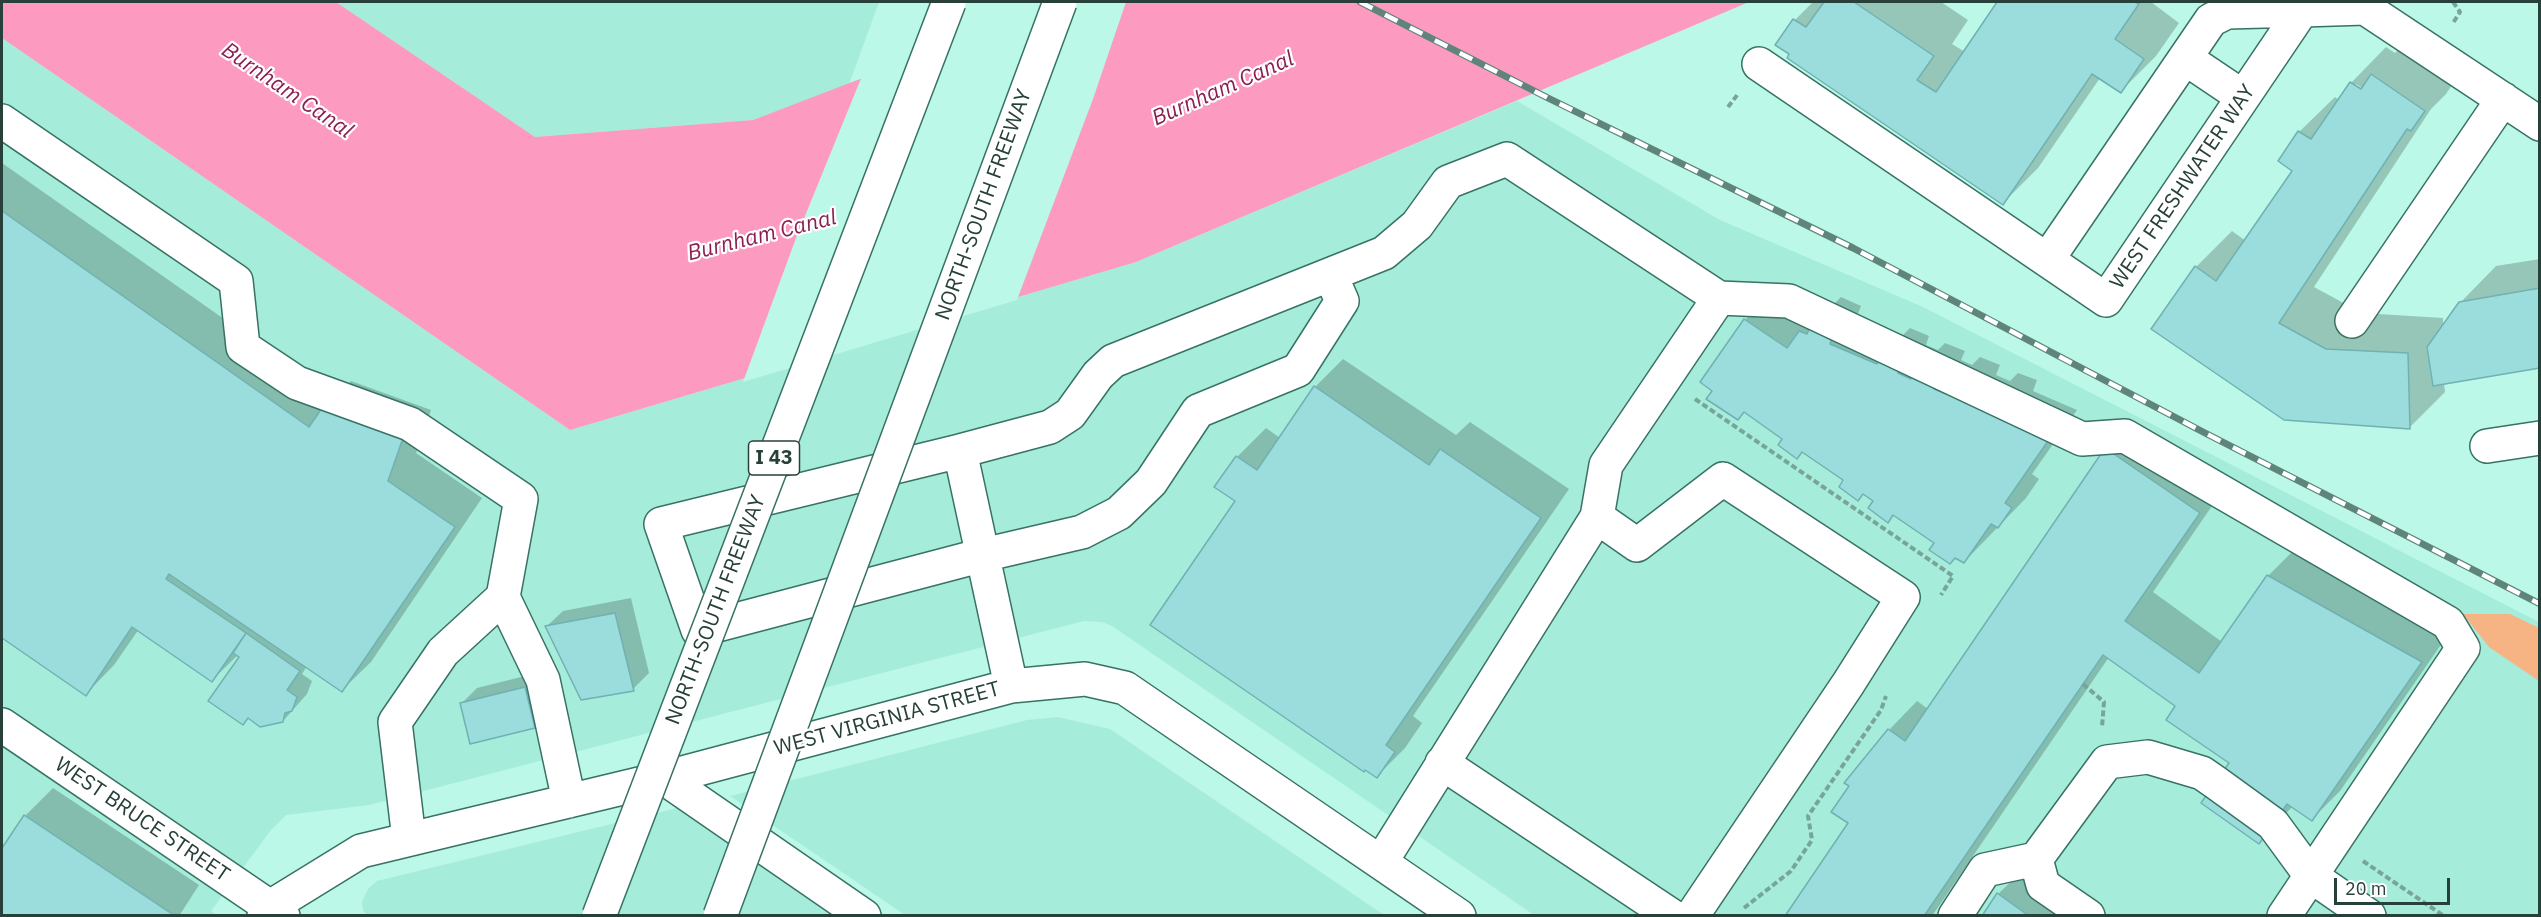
<!DOCTYPE html>
<style>
body{margin:0}
#map{position:relative;width:2541px;height:917px;overflow:hidden;background:#bbf8e7;font-family:"IBM Plex Sans",sans-serif}
canvas{display:block}
.frame{position:absolute;inset:0;border:3px solid #28403a;pointer-events:none}
.scale{position:absolute;left:2334px;top:878px;width:116px;height:27px;box-sizing:border-box;border:3px solid #28403a;border-top:0;padding-left:8px;font-size:18px;line-height:21px;white-space:nowrap;color:#28403a;-webkit-text-stroke:4px #fff;paint-order:stroke}
</style>
<div id="map">
<canvas width="2541" height="917"></canvas>
<div class="frame"></div>
<div class="scale">20 m</div>
</div>
<script>
const ctx = document.querySelector('canvas').getContext('2d');
ctx.lineJoin = 'round';
function paint(path, color) {
  ctx.fillStyle = color;
  ctx.fill(path, 'evenodd');
}
function toPath(rows) {
  const path = new Path2D();
  for (const r of rows) {
    path.moveTo(r[0], r[1]);
    for (let i = 2; i < r.length; i += 2) path.lineTo(r[i], r[i + 1]);
  }
  return path;
}
function strokePath(path, color, width, dash) {
  ctx.strokeStyle = color;
  ctx.lineWidth = width;
  ctx.lineCap = dash ? 'butt' : 'round';
  ctx.setLineDash(dash || []);
  ctx.stroke(path);
}
function drawText(font, color, halo, rows, align = 'center') {
  ctx.font = font + ' "IBM Plex Sans",sans-serif';
  ctx.lineWidth = 4.5;
  ctx.setLineDash([]);
  ctx.textBaseline = 'middle';
  ctx.strokeStyle = halo;
  ctx.fillStyle = color;
  for (const [text, x, y, turn = 0] of rows) {
    ctx.save();
    ctx.translate(x, y);
    ctx.rotate((+turn || 0) * Math.PI / 180);
    ctx.textAlign = isNaN(turn) ? turn : align;
    if (halo) ctx.strokeText(text, 0, 0);
    ctx.fillText(text, 0, 0);
    ctx.restore();
  }
}
paint(toPath([
 [336,2,879,2,849,84,753,120,535,137],
 [2,38,570,430,1136,262,1517,101,1720,220,1923,307,2539,622,2539,915,1534,915,1112,626,1102,622,1084,621,369,805,286,815,271,830,211,911,217,915,2,915],
 [1058,717,1110,729,1384,915,905,915,730,796,1027,720],
 [681,807,841,915,367,916,363,910,362,902,368,889,377,881]
]), '#a6ecda');
paint(toPath([
 [2463,614,2510,614,2539,628,2539,681,2489,647]
]), '#f6b383');
paint(toPath([
 [2,2,336,2,535,137,753,120,1061,2,1749,2,1136,262,570,430,2,38]
]), '#fd9ac0');
paint(toPath([
 [1053,2,1126,2,1093,99,1017,300,743,382,796,238,862,76]
]), '#bbf8e7');
paint(toPath([
 [1813,2,1941,2,1968,20,1952,44,1965,52,1999,2,2151,2,2179,23,2156,56,2120,92,2100,78,2038,168,2003,203,1778,44,1795,20],
 [2408,40,2459,74,2446,94,2431,109,2314,287,2362,313,2443,318,2443,326,2460,303,2496,266,2540,259,2540,367,2444,383,2445,392,2409,428,2153,328,2196,267,2232,231,2246,241,2294,171,2299,132,2335,97,2339,100,2351,83,2386,47,2395,53],
 [2356,84,2368,92,2356,88],
 [2,163,335,397,351,381,431,410,416,453,482,498,371,662,342,690,307,666,302,674,312,681,307,694,283,721,249,717,243,723,241,657,238,655,212,680,139,629,114,665,86,694,2,636],
 [1773,292,1833,305,1841,297,1861,306,1857,316,1903,335,1910,328,1929,336,1926,345,1938,350,1945,343,1965,351,1961,360,1972,365,1980,357,2000,365,1996,375,2010,381,2018,373,2037,380,2033,391,2077,410,2032,474,2039,479,2026,498,1964,562,1894,514,1888,521,1875,500,1714,390,1745,320],
 [1343,359,1456,435,1470,422,1569,489,1413,716,1422,723,1405,748,1377,776,1237,500,1217,487,1237,457,1266,428,1280,438,1315,387],
 [2134,421,2227,484,2153,592,2222,642,2268,576,2296,548,2449,633,2340,791,2312,819,2293,806,2259,842,2231,763,2177,706,2109,657,1932,916,1787,916,1850,823,1889,730,1917,701,1928,709,2106,449],
 [631,598,649,673,633,689,547,626,563,611],
 [541,672,550,711,535,727,462,703,477,688],
 [53,788,199,885,179,916,2,916,2,850,25,816],
 [2021,872,2085,916,1983,916,1998,894]
]), '#0003');
const building = toPath([
 [1824,2,1854,2,1934,56,1917,80,1936,92,1997,2,2135,2,2139,4,2115,39,2144,59,2121,93,2092,74,2003,205,1787,58,1789,54,1775,45,1793,19,1806,27,1824,2],
 [2371,74,2425,111,2411,131,2407,129,2279,323,2326,349,2408,353,2410,429,2284,420,2151,329,2195,266,2216,281,2292,171,2278,161,2298,131,2311,139,2350,82,2361,89,2371,74],
 [2,211,309,427,322,408,403,438,388,481,455,527,342,692,169,574,166,579,246,633,212,682,132,627,86,696,2,638,2,211],
 [2540,288,2540,368,2433,386,2427,347,2459,302,2540,288],
 [1744,319,1787,348,1799,331,1807,334,1811,325,1833,334,1830,344,1877,364,1881,356,1902,365,1898,373,1911,379,1915,371,1937,379,1934,389,1946,394,1950,385,2050,438,2005,503,2012,508,1998,528,1991,524,1964,563,1955,558,1950,564,1929,550,1934,543,1893,515,1888,523,1868,508,1873,501,1863,494,1858,501,1839,487,1843,480,1802,452,1797,459,1778,445,1782,439,1744,412,1738,420,1706,399,1712,391,1700,382,1744,319],
 [1314,386,1429,465,1440,449,1541,518,1386,745,1395,752,1377,778,1365,770,1364,772,1150,625,1235,501,1214,487,1236,456,1257,470,1314,386],
 [2105,448,2200,513,2125,621,2199,673,2267,575,2422,662,2312,821,2287,804,2259,844,2201,803,2229,763,2166,720,2175,706,2103,655,1924,916,1785,916,1848,823,1831,812,1849,786,1844,783,1888,729,1905,741,2105,448],
 [615,613,634,691,581,700,545,626,615,613],
 [246,633,300,671,287,690,297,697,292,711,285,713,283,722,260,727,248,718,243,725,208,701,239,657,233,653,246,633],
 [525,687,535,728,470,744,460,703,525,687],
 [24,815,172,914,171,916,2,916,2,848,24,815],
 [1997,893,2029,916,1982,916,1997,893]
]);
paint(building, '#9bdddd');
strokePath(building, '#70b1b1', 1.5);
const minor = toPath([
 [2185,58,2243,97],
 [1759,64,2106,300,2302,10,2365,8,2540,124],
 [2,121,236,281,243,347,297,383,410,424,521,499,503,597,543,680,569,801],
 [2047,260,2211,20,2227,12,2302,10],
 [2352,321,2503,99],
 [2487,446,2540,438],
 [960,451,661,524,698,630,983,555,1082,532,1119,513,1151,482,1198,411,1298,370,1342,301,1331,276],
 [1597,517,1637,545,1723,479,1903,597,1848,684,1692,916],
 [1011,686,960,451,1050,427,1070,414,1098,375,1113,361,1384,253,1417,225,1448,182,1507,159,1719,298],
 [2,725,283,916],
 [1442,763,1672,916],
 [664,778,864,916],
 [409,839,395,722,443,652,503,597],
 [2036,859,2043,885,2088,916],
 [1381,862,1597,517,1606,465,1719,298,1789,301,2082,439,2125,436,2448,623,2463,648,2284,916],
 [264,916,270,907,361,851,664,778,1011,686,1085,679,1125,688,1459,916],
 [1955,916,1985,870,2036,859,2107,762,2148,757,2202,773,2215,782,2273,824,2311,876,2369,916]
]);
strokePath(minor, '#377264', 36);
strokePath(toPath([
 [2453,2,2460,12,2453,23],
 [1728,107,1738,94],
 [1695,399,1953,576,1941,595],
 [2083,684,2104,702,2102,727],
 [2363,861,2444,916],
 [1744,908,1791,871,1812,840,1808,816,1881,710,1886,696]
]), '#78a599', 4, [6, 3]);
strokePath(minor, '#fff', 33);
const rail = toPath([
 [1360,2,1548,98,1853,248,2205,433,2540,604]
]);
strokePath(rail, '#5f857b', 7);
strokePath(rail, '#fff', 4.5, [14]);
const highwayBridge = toPath([
 [599,916,949,2],
 [720,916,1060,2]
]);
strokePath(highwayBridge, '#377264', 36, []);
strokePath(highwayBridge, '#fff', 33);
for (const [x, y, w] of [
 [774,458,51]
]) {
  const box = new Path2D();
  box.roundRect(x - w / 2, y - 17, w, 34, 4.5);
  ctx.fillStyle = '#fff';
  ctx.fill(box);
  strokePath(box, '#28403a', 1.5);
}
drawText('bold 20px', '#28403a', null, [
 ["I 43",774,458]
]);
drawText('21px', '#28403a', '#fff', [
 ["WEST FRESHWATER WAY",2183,187,-56],
 ["NORTH-SOUTH FREEWAY",984,205,-70],
 ["NORTH-SOUTH FREEWAY",716,610,-69],
 ["WEST VIRGINIA STREET",887,719,-15],
 ["WEST BRUCE STREET",142,820,34]
]);
drawText('italic 22px', '#8a1e53', '#fff', [
 ["Burnham Canal",1223,89,-24],
 ["Burnham Canal",287,91,34],
 ["Burnham Canal",762,236,-14]
]);
</script>
